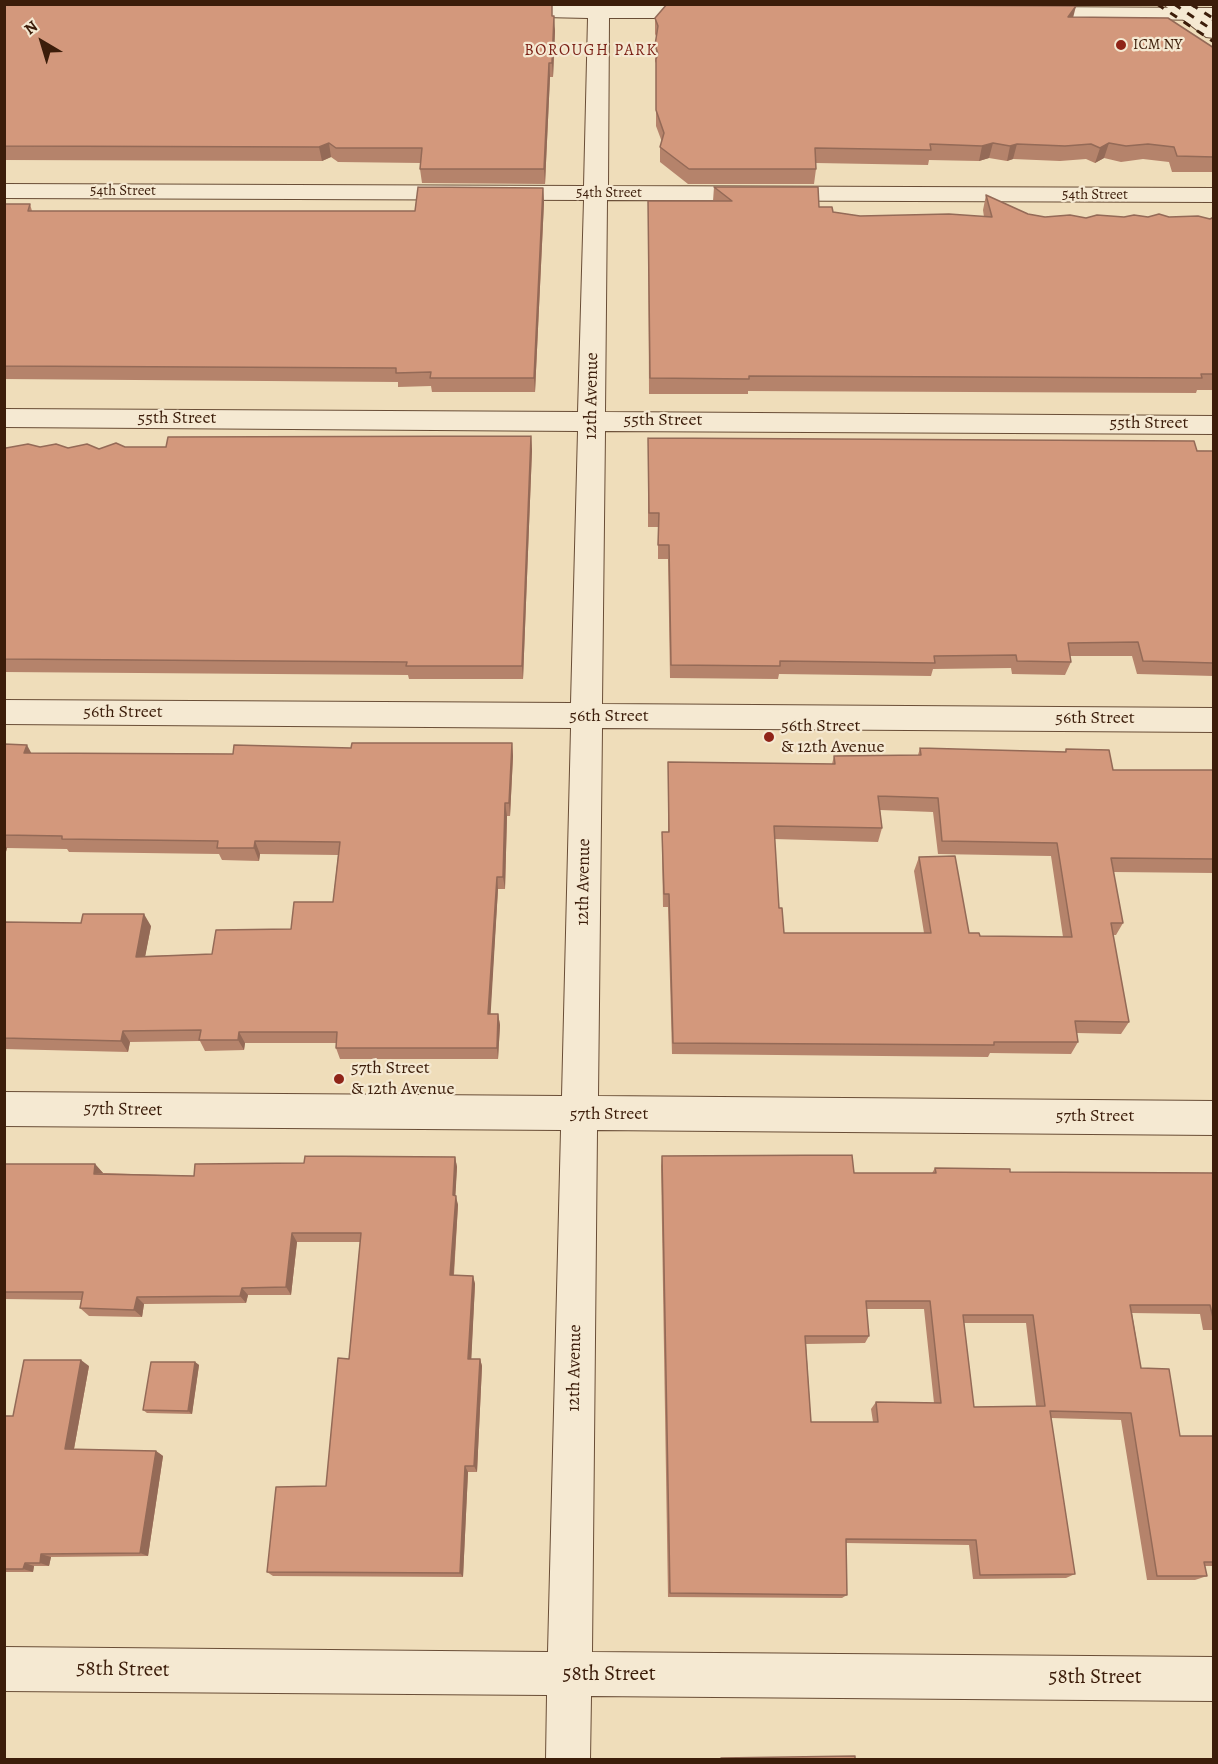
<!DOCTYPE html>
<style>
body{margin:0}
#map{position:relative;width:1218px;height:1764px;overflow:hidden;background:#efddba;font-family:Alegreya,serif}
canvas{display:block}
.frame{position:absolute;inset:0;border:6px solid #3c1d0a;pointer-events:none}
.north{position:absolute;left:12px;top:12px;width:60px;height:60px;-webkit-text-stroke:4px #f5e9d2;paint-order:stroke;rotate:322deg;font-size:16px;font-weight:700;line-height:24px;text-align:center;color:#3c1d0a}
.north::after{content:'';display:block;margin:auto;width:21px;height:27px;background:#3c1d0a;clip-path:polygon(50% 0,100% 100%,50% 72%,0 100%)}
</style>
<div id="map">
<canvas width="1218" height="1764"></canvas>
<div class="frame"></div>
<div class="north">N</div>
</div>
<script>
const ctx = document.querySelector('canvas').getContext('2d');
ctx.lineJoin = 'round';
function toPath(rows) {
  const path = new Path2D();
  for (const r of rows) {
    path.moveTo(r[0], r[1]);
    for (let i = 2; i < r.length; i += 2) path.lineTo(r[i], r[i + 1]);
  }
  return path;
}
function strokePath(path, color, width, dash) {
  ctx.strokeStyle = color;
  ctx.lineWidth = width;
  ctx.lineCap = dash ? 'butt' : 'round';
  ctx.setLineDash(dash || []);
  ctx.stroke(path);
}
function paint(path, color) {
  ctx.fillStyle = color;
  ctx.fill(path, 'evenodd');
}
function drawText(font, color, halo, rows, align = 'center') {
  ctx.font = font + ' Alegreya,serif';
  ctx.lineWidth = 4.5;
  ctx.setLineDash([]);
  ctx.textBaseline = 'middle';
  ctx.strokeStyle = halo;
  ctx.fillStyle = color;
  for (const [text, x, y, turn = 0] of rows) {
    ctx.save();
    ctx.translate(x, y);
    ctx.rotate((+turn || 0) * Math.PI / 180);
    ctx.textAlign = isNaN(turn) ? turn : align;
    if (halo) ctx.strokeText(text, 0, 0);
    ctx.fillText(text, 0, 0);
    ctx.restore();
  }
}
const minor = toPath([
 [507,5,705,6,713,7,716,12,713,17,705,18,609,18,608,186,1214,188,1214,202,607,200,605,412,1214,416,1214,434,605,431,602,704,1214,708,1214,732,602,728,598,1096,1214,1101,1214,1135,597,1130,592,1652,1214,1657,1214,1701,591,1696,590,1760,546,1760,547,1695,4,1691,4,1647,548,1652,561,1130,4,1126,4,1092,562,1096,571,728,4,724,4,700,571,703,578,431,4,427,4,409,578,412,584,200,4,198,4,184,584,186,588,18,499,16,496,11,499,6,507,5],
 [1029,7,1214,8,1214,20,1021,18,1018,13,1021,8,1029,7]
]);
const tertiary = toPath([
 [1163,4,1188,4,1214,22,1214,38,1206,37,1163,4]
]);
strokePath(minor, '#694d36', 2);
strokePath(tertiary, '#694d36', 2);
paint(minor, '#f5e9d2');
paint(tertiary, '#f5e9d2');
strokePath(toPath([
 [1157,4,1214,42],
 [1174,4,1214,31],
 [1191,4,1214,19]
]), '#3c1d0a', 3, [8, 8]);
paint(toPath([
 [4,4,552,16,555,31,553,77,550,77,545,184,422,183,420,169,421,163,338,162,331,157,322,161,4,160],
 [836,4,1085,4,1084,5],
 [1073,17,1214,48,1214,172,1172,172,1169,162,1143,159,1121,162,1104,158,1095,163,1086,159,1060,161,1013,159,1007,161,989,158,979,161,929,160,928,165,816,163,816,169,814,184,688,184,660,162,660,147,662,142,656,126,656,63,655,61,657,38,655,34,655,18],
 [714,187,819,207,833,212,860,216,984,217,983,210,986,195,1028,214,1045,217,1086,218,1169,217,1210,219,1214,217,1214,390,1197,390,1196,393,748,391,748,394,649,394,648,201,713,201],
 [543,188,544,202,535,392,432,392,431,386,398,387,398,382,4,379,4,204,30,204,32,211,415,211],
 [531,436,532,450,523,679,409,679,408,675,4,672,4,447,6,448,68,448,99,449,125,447,166,447],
 [648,438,1214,451,1214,676,1137,674,1132,656,1070,656,1071,662,1065,675,1012,674,1011,668,933,669,931,676,779,674,778,679,670,678,668,559,658,559,658,527,648,527],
 [512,743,513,756,510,816,507,816,505,889,498,889,490,1014,498,1014,500,1025,498,1059,340,1059,336,1048,336,1043,245,1043,244,1050,205,1051,200,1041,130,1042,128,1052,4,1049,4,922,151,926,145,956,212,954,291,929,333,902,338,855,260,854,259,861,222,860,219,854,69,852,67,849,7,848,4,859,4,744,31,753,233,754,351,748],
 [920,748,1065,752,1066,749,1113,770,1214,770,1214,873,1113,872,1123,923,1116,935,1113,935,1129,1022,1121,1034,1077,1033,1078,1042,1071,1054,990,1053,988,1057,672,1054,668,907,663,907,662,846,662,832,668,832,668,762,832,764,834,756,918,755],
 [880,810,933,812,938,854,1051,856,1063,937,980,936,969,933,919,857,914,871,924,933,784,933,779,908,774,839,878,842,882,828],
 [662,1156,854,1173,932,1173,935,1168,1010,1172,1214,1173,1214,1330,1203,1330,1200,1314,1132,1313,1141,1368,1180,1436,1214,1436,1214,1566,1205,1566,1207,1576,1195,1580,1147,1580,1121,1420,1051,1418,1075,1574,1066,1578,973,1579,969,1545,846,1543,847,1595,842,1598,668,1597,661,1166],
 [866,1309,924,1309,934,1403,876,1402,871,1409,873,1422,811,1422,806,1344,865,1343,869,1336],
 [964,1323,1026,1323,1036,1406,974,1407],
 [455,1157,457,1167,455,1196,458,1205,454,1275,473,1276,475,1284,471,1359,480,1359,482,1366,477,1472,468,1472,463,1577,273,1576,267,1572,326,1486,349,1359,360,1242,297,1242,291,1295,248,1295,246,1303,144,1304,142,1317,89,1316,80,1308,82,1300,4,1299,4,1164,95,1164,103,1173,194,1176,304,1163],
 [195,1362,199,1365,192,1414,147,1413,143,1410],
 [89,1366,74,1449,156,1451,163,1456,148,1556,51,1557,49,1566,34,1566,33,1572,4,1572,4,1416,13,1416]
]), '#b5836b');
paint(toPath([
 [1076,6,1072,22,1068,17],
 [554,16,555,31,553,77,552,63],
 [549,63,550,77,545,184,544,169],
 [329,143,331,157,322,161,319,147],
 [993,143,989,158,979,161,982,146],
 [1109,143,1104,158,1095,163,1100,148],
 [1017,144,1013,159,1007,161,1010,146],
 [543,188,544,202,535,392,534,378],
 [531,436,532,450,523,679,522,666],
 [512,743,513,756,510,816,509,803],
 [27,745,34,758,24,753],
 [505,803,507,816,505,889,503,877],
 [255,841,260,854,259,861,254,848],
 [4,844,7,848,4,859],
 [497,877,498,889,490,1025,488,1014],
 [144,914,151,926,143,968,136,957],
 [498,1014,500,1025,498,1059,497,1048],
 [123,1031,130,1042,128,1052,121,1041],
 [239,1032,245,1043,244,1050,238,1040],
 [455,1157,457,1167,455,1204,453,1195],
 [95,1164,103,1173,94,1174],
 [456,1196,458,1205,453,1283,450,1275],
 [292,1233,297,1242,291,1295,286,1287],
 [473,1276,475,1284,471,1366,468,1359],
 [242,1288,248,1295,246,1303,240,1296],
 [137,1297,144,1304,142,1317,134,1310],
 [480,1359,482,1366,477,1472,474,1466],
 [81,1360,89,1366,73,1454,65,1449],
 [195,1362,199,1365,192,1414,188,1411],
 [156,1451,163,1456,148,1556,140,1553],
 [465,1466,468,1472,463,1577,460,1573],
 [41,1554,51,1557,49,1566,40,1563],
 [25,1563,34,1566,33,1572,23,1569]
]), '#946a57');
const building = toPath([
 [4,4,552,5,552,16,554,16,552,63,549,63,544,169,420,169,422,148,336,148,329,143,319,147,4,146,4,4],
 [667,4,1076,6,1068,17,1168,18,1214,48,1214,157,1177,156,1174,147,1148,144,1126,146,1109,143,1100,148,1091,144,1065,146,1017,144,1010,146,993,143,982,146,930,144,931,150,815,148,816,169,689,169,660,147,664,133,656,110,656,59,658,54,655,45,658,26,655,18,667,4],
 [418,187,543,188,534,378,430,378,431,372,396,373,396,368,4,366,4,204,30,204,28,211,415,211,418,187],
 [714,187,818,187,819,207,832,207,833,212,860,216,949,214,992,217,986,195,1028,214,1045,217,1070,215,1086,218,1097,215,1124,217,1134,215,1148,217,1159,214,1169,217,1198,216,1210,219,1214,217,1214,374,1201,374,1202,378,749,376,749,379,650,378,648,201,732,201,714,187],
 [531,436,522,666,406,666,407,662,4,659,4,447,6,448,28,444,40,447,56,444,68,448,87,444,99,449,116,443,125,447,166,447,168,437,531,436],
 [648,438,1194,441,1197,451,1214,451,1214,663,1143,661,1138,642,1068,643,1071,662,1017,661,1016,655,934,656,935,663,780,661,780,666,671,665,669,545,658,545,659,513,649,513,648,438],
 [352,743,512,743,509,803,505,803,503,877,497,877,488,1014,498,1014,497,1048,336,1048,337,1032,239,1032,238,1040,199,1040,201,1030,123,1031,121,1041,4,1038,4,922,81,923,83,914,144,914,136,957,212,954,216,930,291,929,294,902,333,902,340,842,255,841,254,848,217,848,218,841,62,839,62,836,4,835,4,744,27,745,24,753,233,754,234,745,351,748,352,743],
 [920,748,1066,752,1066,749,1109,750,1113,770,1214,770,1214,859,1111,858,1123,923,1111,923,1129,1022,1075,1021,1078,1042,994,1042,994,1045,673,1043,669,894,664,894,662,832,669,832,668,762,835,764,834,756,921,755,920,748],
 [878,796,938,798,942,841,1057,843,1072,937,980,936,979,933,969,933,955,856,919,857,931,933,784,933,782,908,779,908,774,826,882,828,878,796],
 [852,1155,854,1173,936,1173,935,1168,1010,1169,1010,1172,1214,1173,1214,1322,1210,1305,1130,1305,1141,1368,1169,1369,1180,1436,1214,1436,1214,1562,1204,1562,1207,1576,1157,1576,1131,1413,1050,1411,1075,1574,980,1575,976,1540,846,1539,847,1595,670,1593,662,1156,852,1155],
 [866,1301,930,1301,941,1403,876,1402,878,1422,811,1422,805,1336,869,1336,866,1301],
 [963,1315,1033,1315,1045,1406,974,1407,963,1315],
 [305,1156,455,1157,453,1195,456,1196,450,1275,473,1276,468,1359,480,1359,474,1466,465,1466,460,1573,267,1572,276,1487,326,1486,338,1358,349,1359,361,1233,292,1233,286,1287,242,1288,240,1296,137,1297,134,1310,80,1308,83,1292,4,1292,4,1164,95,1164,94,1174,194,1176,195,1164,304,1163,305,1156],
 [24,1360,81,1360,65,1449,156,1451,140,1553,41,1554,40,1563,25,1563,23,1569,4,1569,4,1416,13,1416,24,1360],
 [151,1362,195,1362,188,1411,143,1410,151,1362],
 [855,1756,855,1760,721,1760,721,1758,855,1756],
 [4,1759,52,1759,88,1760,4,1760,4,1759]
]);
paint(building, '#d3987c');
strokePath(building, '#946a57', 1.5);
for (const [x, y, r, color] of [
 [1121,45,6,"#8f2418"],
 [769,737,6,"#8f2418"],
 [339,1079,6,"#8f2418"]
]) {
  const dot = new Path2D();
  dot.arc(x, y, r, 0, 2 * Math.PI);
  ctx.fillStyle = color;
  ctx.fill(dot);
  strokePath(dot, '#f5e9d2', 2);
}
drawText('15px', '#3c1d0a', '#f5e9d2', [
 ["ICM NY",1133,45]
], 'left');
drawText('15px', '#3c1d0a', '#f5e9d2', [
 ["54th Street",123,191],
 ["54th Street",609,193],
 ["54th Street",1095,195]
]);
ctx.letterSpacing = '1.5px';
drawText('16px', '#7a1f14', '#f5e9d2', [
 ["BOROUGH PARK",591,51]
]);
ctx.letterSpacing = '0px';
drawText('18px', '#3c1d0a', '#f5e9d2', [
 ["12th Avenue",592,396,-89],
 ["55th Street",177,419],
 ["55th Street",663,421],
 ["55th Street",1149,424],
 ["56th Street",123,713],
 ["56th Street",609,717],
 ["56th Street",1095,719],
 ["12th Avenue",584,882,-89],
 ["57th Street",123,1110,1],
 ["57th Street",609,1115],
 ["57th Street",1095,1117],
 ["12th Avenue",575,1368,-89]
]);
drawText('18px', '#3c1d0a', '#f5e9d2', [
 ["56th Street",781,727],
 ["& 12th Avenue",781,748],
 ["57th Street",351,1069],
 ["& 12th Avenue",351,1090]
], 'left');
drawText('21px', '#3c1d0a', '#f5e9d2', [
 ["58th Street",123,1670,1],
 ["58th Street",609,1675],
 ["58th Street",1095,1678]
]);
</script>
